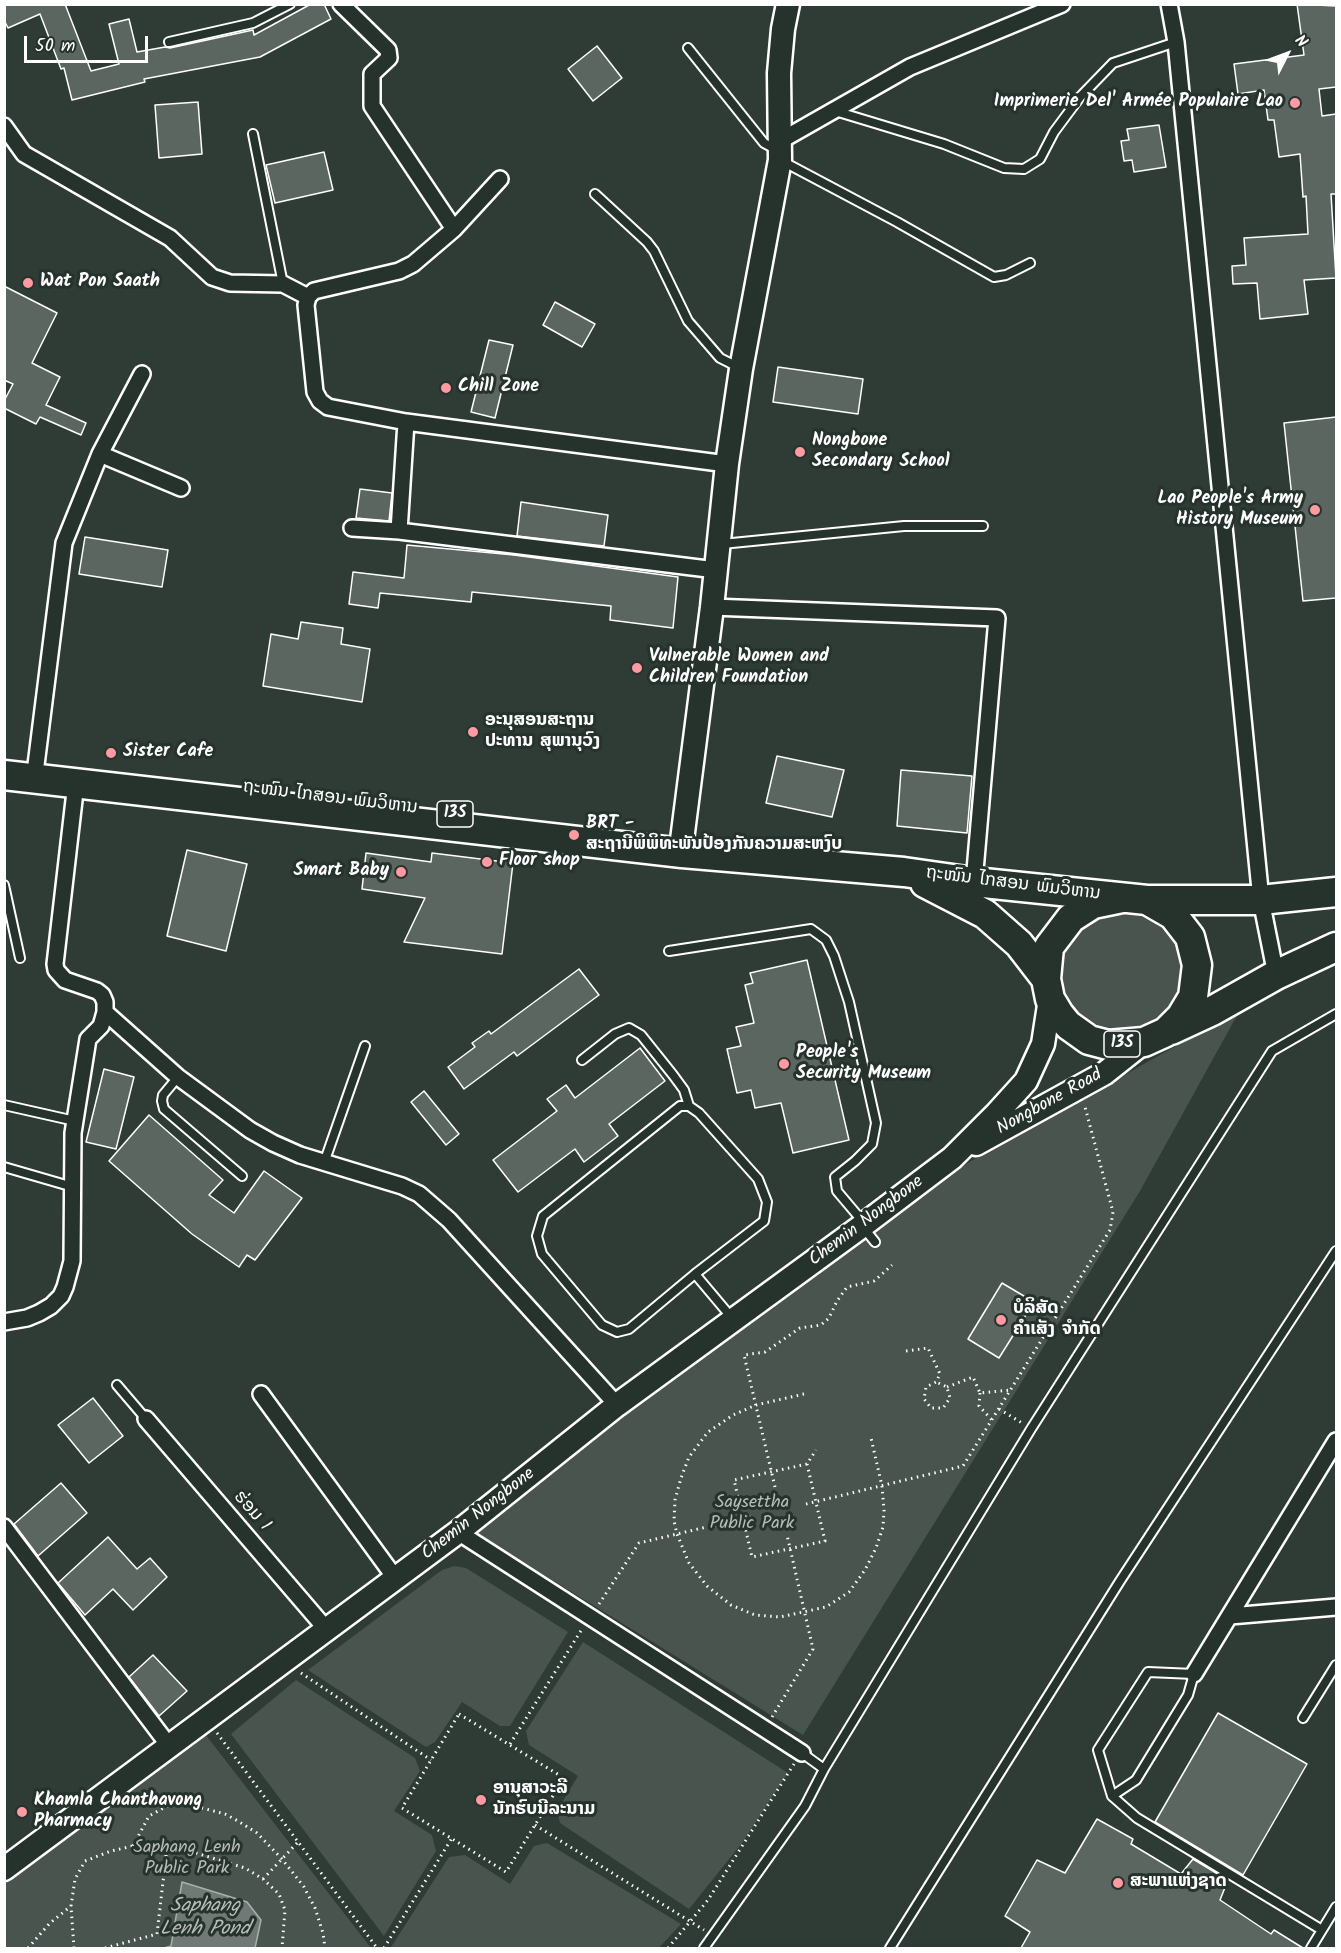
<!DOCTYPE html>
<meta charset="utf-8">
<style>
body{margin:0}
#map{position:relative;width:1341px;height:1953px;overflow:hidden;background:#2f3b35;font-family:Kalam,sans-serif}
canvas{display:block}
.frame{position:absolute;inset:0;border:6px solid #fff;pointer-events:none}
.north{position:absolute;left:1257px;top:24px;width:60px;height:60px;-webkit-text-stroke:4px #26332d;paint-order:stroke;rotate:48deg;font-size:16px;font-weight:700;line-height:24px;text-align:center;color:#fff}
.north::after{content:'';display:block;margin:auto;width:21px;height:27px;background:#fff;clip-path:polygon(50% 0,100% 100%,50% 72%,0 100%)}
.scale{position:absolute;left:24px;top:36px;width:124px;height:27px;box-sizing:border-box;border:3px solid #fff;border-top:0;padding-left:8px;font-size:18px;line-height:21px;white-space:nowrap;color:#fff;-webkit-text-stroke:4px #26332d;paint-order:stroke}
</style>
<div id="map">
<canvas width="1341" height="1953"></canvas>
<div class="frame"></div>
<div class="north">N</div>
<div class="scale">50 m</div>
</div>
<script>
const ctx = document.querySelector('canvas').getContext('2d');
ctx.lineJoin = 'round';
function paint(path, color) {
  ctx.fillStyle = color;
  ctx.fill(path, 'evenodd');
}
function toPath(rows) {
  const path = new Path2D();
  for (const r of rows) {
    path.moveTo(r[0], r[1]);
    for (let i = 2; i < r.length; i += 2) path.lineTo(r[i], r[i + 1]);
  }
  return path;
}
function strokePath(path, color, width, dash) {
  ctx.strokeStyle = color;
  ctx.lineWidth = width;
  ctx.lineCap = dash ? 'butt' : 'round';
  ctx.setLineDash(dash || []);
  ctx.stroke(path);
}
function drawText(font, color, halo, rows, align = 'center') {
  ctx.font = font + ' Kalam,"Noto Sans Lao",sans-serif';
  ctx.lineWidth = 6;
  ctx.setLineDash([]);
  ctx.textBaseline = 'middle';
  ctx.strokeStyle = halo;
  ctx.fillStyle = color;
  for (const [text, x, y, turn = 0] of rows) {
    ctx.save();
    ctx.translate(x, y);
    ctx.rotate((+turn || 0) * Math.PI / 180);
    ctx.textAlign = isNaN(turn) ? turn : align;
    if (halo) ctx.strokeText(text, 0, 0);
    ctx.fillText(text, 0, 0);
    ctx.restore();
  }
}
paint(toPath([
 [1119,904,1169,920,1193,965,1168,1024,1105,1041,1054,998,1067,931],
 [1240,1010,1140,1191,803,1735,473,1531,626,1407,932,1183],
 [454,1566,466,1568,568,1632,510,1726,500,1726,462,1702,435,1742,426,1747,308,1670,442,1570],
 [583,1642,788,1773,742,1843,689,1909,560,1823,557,1811,578,1776,529,1745,526,1731],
 [296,1680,415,1758,420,1771,394,1811,432,1835,436,1851,384,1936,231,1734],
 [205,1734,371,1948,5,1948,4,1883],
 [547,1843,681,1924,659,1948,391,1947,449,1857,465,1855,510,1884,534,1846]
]), '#4a544f');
const water = toPath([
 [182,1882,247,1902,261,1920,255,1948,164,1948,171,1946,182,1882]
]);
paint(water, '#707975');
strokePath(water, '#a9afac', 1.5);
const building = toPath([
 [4,4,65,4,91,71,119,64,109,24,129,19,137,52,165,47,170,48,253,30,254,35,311,4,324,4,331,19,260,57,144,79,145,82,72,100,64,68,61,69,40,14,8,28,4,20,4,4],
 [1297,4,1336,6,1336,87,1319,89,1322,116,1336,114,1336,194,1331,194,1336,278,1304,280,1308,314,1260,319,1257,283,1233,284,1232,266,1246,265,1244,238,1308,234,1306,196,1303,197,1300,154,1279,157,1274,120,1268,120,1264,90,1238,94,1234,64,1304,55,1297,4],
 [597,46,622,78,593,101,568,69,597,46],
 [198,102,202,154,159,158,155,105,198,102],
 [1159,125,1166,167,1134,172,1132,160,1124,161,1121,141,1129,140,1127,129,1159,125],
 [324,152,333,190,275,203,266,165,324,152],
 [4,286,57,313,32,363,60,377,46,405,86,423,81,435,40,417,36,424,4,408,4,401,13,384,4,380,4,286],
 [555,302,595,324,582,347,543,325,555,302],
 [489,340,513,345,495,418,471,412,489,340],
 [778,367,863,379,858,414,773,402,778,367],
 [1336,417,1336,598,1303,601,1284,423,1336,417],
 [360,489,392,493,389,521,356,518,360,489],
 [521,502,608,515,604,546,517,536,521,502],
 [85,537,168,550,162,587,79,574,85,537],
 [407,545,514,555,678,577,673,628,610,620,611,606,472,592,471,602,380,593,378,608,349,604,353,572,404,578,407,545],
 [301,622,343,628,341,644,370,649,362,702,263,686,271,634,298,639,301,622],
 [777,756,844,770,832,817,766,803,777,756],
 [901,770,972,776,967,833,897,826,901,770],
 [187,850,247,864,226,951,167,936,187,850],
 [366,853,431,862,432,853,513,863,502,954,404,942,425,898,362,889,366,853],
 [807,960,849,1140,793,1153,781,1103,755,1108,751,1090,737,1093,727,1049,741,1046,736,1027,754,1023,745,985,753,983,750,973,807,960],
 [579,969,599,995,517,1056,514,1052,464,1089,448,1067,475,1047,472,1043,489,1031,491,1034,579,969],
 [640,1048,665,1081,609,1124,618,1136,584,1162,575,1149,518,1192,493,1160,557,1111,547,1099,566,1085,575,1098,640,1048],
 [104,1069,134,1077,116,1149,86,1142,104,1069],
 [424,1091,459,1134,446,1145,411,1102,424,1091],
 [149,1115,223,1180,209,1195,234,1213,264,1171,302,1198,255,1260,247,1255,239,1267,192,1234,109,1161,149,1115],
 [1002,1283,1034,1302,999,1358,968,1339,1002,1283],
 [93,1398,123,1436,89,1463,58,1425,93,1398],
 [61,1483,87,1513,38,1556,14,1524,61,1483],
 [108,1537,137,1569,150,1558,167,1577,133,1610,113,1589,85,1615,58,1583,108,1537],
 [153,1655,187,1691,159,1716,129,1677,153,1655],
 [1218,1713,1307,1764,1243,1875,1155,1822,1218,1713],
 [1097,1819,1133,1839,1131,1844,1181,1874,1193,1859,1228,1880,1220,1900,1271,1934,1274,1930,1303,1948,1021,1948,1030,1932,1005,1916,1037,1860,1065,1873,1097,1819]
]);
paint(building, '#5b6661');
strokePath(building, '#fff', 1.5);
const lane = toPath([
 [169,42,253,23,290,4],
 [688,48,764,143,777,150],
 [835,111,944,144,1004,168,1024,169,1040,159,1054,132,1080,97,1113,63,1176,42],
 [253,134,283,284],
 [782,161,897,222,994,277,1006,275,1030,263],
 [595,194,647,242,654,251,688,321,720,358,738,367],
 [722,544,904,526,983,526],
 [4,885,20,958],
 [669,951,811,929,826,940,834,956,849,1002,876,1123,872,1144,855,1161,835,1177,837,1191,864,1223],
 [582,1060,615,1034,629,1028,641,1035,673,1075,684,1090,689,1106],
 [178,1077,163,1095,162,1101,164,1109,242,1176],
 [4,1105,75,1121],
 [324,1163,365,1046],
 [4,1167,73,1187],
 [863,1227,875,1242],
 [695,1274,629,1329,617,1332,602,1325,542,1254,537,1236,543,1216,680,1106,689,1106,699,1113,758,1179,767,1202,764,1221,695,1274,732,1318],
 [117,1385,146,1419],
 [1303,1718,1336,1665],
 [802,1753,824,1769],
 [1112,1796,1136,1780,1188,1695,1194,1674,1148,1672,1098,1750,1112,1796,1137,1818,1322,1930],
 [704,1948,805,1806,824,1769,1031,1429,1272,1051,1336,1014],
 [890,1948,1120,1581,1336,1251],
 [1311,1948,1336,1907]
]);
const street = toPath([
 [341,4,388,50,389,58,372,74,372,106,454,229],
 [1169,4,1176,42,1261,900,1276,975],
 [4,126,24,154,170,238,212,277,230,283,283,284,308,297],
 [780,141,910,67,1062,4],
 [500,179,454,229,413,264,399,271,314,291,308,297,306,305,315,392,320,401,328,407,406,422,727,464],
 [100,454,181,488],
 [352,528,399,531,716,570],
 [399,531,406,422],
 [712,607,997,618,974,882],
 [36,765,64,543,100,454,142,374],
 [105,1012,178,1077,250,1130,273,1143,300,1155,402,1186,419,1194,449,1220,617,1405],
 [4,1322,27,1318,39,1313,51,1306,61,1296,65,1287,72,1261,73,1133,88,1039,101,1026,105,1012,105,1002,102,995,97,991,65,980,56,970,55,964,76,783],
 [261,1394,396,1579],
 [146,1419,327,1630],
 [4,1527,170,1747],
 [458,1532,802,1753],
 [1230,1616,1336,1607],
 [1194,1674,1336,1441]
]);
const secondary = toPath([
 [682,840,712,607,727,464,741,369,780,160,779,73,783,29,788,4],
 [976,1144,1105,1073,1144,1042],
 [4,1869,458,1532,617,1405,862,1226,952,1158,997,1113,1026,1081,1043,1044,1050,999]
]);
const highway = toPath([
 [4,775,682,853,904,872,974,882,1147,900,1173,915,1190,937,1197,965,1193,997,1181,1017,1166,1032,1144,1042,1108,1045,1089,1040,1068,1025,1059,1014,1050,999,1046,979,1049,947,1071,918,1093,904,1122,898],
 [925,883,985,914,1019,944,1046,979],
 [1147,900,1261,900,1336,892],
 [1171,1030,1212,1011,1276,975,1336,947]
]);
strokePath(lane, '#fff', 12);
strokePath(street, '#fff', 20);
strokePath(secondary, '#fff', 27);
strokePath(highway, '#fff', 33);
strokePath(toPath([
 [906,1351,928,1348,940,1374,936,1382,926,1387,924,1399,931,1408,943,1408,950,1398,947,1387,936,1382],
 [947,1387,973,1377,980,1393,1011,1390],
 [980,1393,979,1406,992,1420],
 [804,1394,756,1405,733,1415,708,1432,689,1457,681,1478,675,1500,674,1521,677,1534,689,1563,707,1586,731,1605,755,1615,780,1617,826,1607,849,1592,865,1570,876,1548,883,1527,884,1510,882,1486,871,1438],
 [999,1409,1022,1423],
 [807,1464,825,1541,752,1557,734,1480,807,1464,816,1450],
 [775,1487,744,1355,765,1352,800,1328,821,1325,829,1318,837,1301,847,1287,874,1281,892,1265],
 [806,1504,963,1466,1110,1230,1113,1212,1085,1107],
 [599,1604,639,1543,753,1516],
 [301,1673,431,1760],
 [459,1714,564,1778,506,1872,402,1808,459,1714],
 [772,1717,813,1649,787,1535],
 [217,1733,377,1948],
 [510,1744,582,1629],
 [535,1825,704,1930],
 [133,1846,149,1816,169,1805,187,1804,225,1814,238,1821,257,1833,282,1859,304,1887,315,1908,323,1933,325,1948],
 [263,1879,298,1842],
 [28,1948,50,1923,71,1906],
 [74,1948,71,1906,75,1879,85,1861,111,1851,133,1846,167,1847,196,1853,245,1868,263,1879,279,1894,285,1910,282,1948],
 [105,1948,157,1934,167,1847],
 [384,1948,452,1838],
 [668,1948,708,1900,794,1764]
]), '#fff', 3, [1.5, 4.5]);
strokePath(lane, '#26332d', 8);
strokePath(street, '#26332d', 15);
strokePath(secondary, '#26332d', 22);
strokePath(highway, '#26332d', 28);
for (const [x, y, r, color] of [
 [1295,103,6,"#ff9aa2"],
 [28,283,6,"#ff9aa2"],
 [446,388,6,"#ff9aa2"],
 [800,452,6,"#ff9aa2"],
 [1315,510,6,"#ff9aa2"],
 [637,668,6,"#ff9aa2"],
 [473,732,6,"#ff9aa2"],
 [111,753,6,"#ff9aa2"],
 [574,835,6,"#ff9aa2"],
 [487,862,6,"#ff9aa2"],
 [401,872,6,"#ff9aa2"],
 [784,1064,6,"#ff9aa2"],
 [1001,1320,6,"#ff9aa2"],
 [481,1800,6,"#ff9aa2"],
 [22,1812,6,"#ff9aa2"],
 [1118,1883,6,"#ff9aa2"]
]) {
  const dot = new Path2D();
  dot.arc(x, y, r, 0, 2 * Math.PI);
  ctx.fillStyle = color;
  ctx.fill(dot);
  strokePath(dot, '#26332d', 2);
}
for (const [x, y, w] of [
 [455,814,36],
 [1122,1044,36]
]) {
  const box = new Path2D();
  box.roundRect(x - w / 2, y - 13, w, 26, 4.5);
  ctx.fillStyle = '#26332d';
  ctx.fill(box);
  strokePath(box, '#fff', 1.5);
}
drawText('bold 16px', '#fff', null, [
 ["13S",455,814],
 ["13S",1122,1044]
]);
drawText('bold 18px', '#fff', '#26332d', [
 ["Imprimerie Del' Armée Populaire Lao",1283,103,"right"],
 ["Wat Pon Saath",40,283],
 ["Chill Zone",458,388],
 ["Nongbone",812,442],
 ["Secondary School",812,463],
 ["Lao People's Army",1303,500,"right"],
 ["History Museum",1303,521,"right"],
 ["Vulnerable Women and",649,658],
 ["Children Foundation",649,679],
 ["ອະນຸສອນສະຖານ",485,722],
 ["ປະທານ ສຸພານຸວົງ",485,743],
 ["Sister Cafe",123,753],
 ["BRT -",586,825],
 ["ສະຖານີພິພິທະພັນປ້ອງກັນຄວາມສະຫງົບ",586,846],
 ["Floor shop",499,862],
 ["Smart Baby",389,872,"right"],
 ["People's",796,1054],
 ["Security Museum",796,1075],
 ["ບໍລິສັດ",1013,1310],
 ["ຄຳເສັງ ຈຳກັດ",1013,1331],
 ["ອານຸສາວະລີ",493,1790],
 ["ນັກຮົບນີລະນາມ",493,1811],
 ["Khamla Chanthavong",34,1802],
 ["Pharmacy",34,1823],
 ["ສະພາແຫ່ງຊາດ",1130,1883]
], 'left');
drawText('18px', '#fff', '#26332d', [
 ["ຖະໜົນ ໄກສອນ ພົມວິຫານ",330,799,7],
 ["ຖະໜົນ ໄກສອນ ພົມວິຫານ",1013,885,7],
 ["Nongbone Road",1050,1103,-29],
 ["Chemin Nongbone",867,1222,-37],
 ["ຮ່ອມ 1",251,1512,49],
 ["Chemin Nongbone",479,1515,-38]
]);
drawText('18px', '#b7bbb9', '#26332d', [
 ["Saysettha",752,1504],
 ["Public Park",752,1525],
 ["Saphang Lenh",187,1849],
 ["Public Park",187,1870]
]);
drawText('italic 20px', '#b8bcba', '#26332d', [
 ["Saphang",205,1908],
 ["Lenh Pond",205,1931]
]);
</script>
